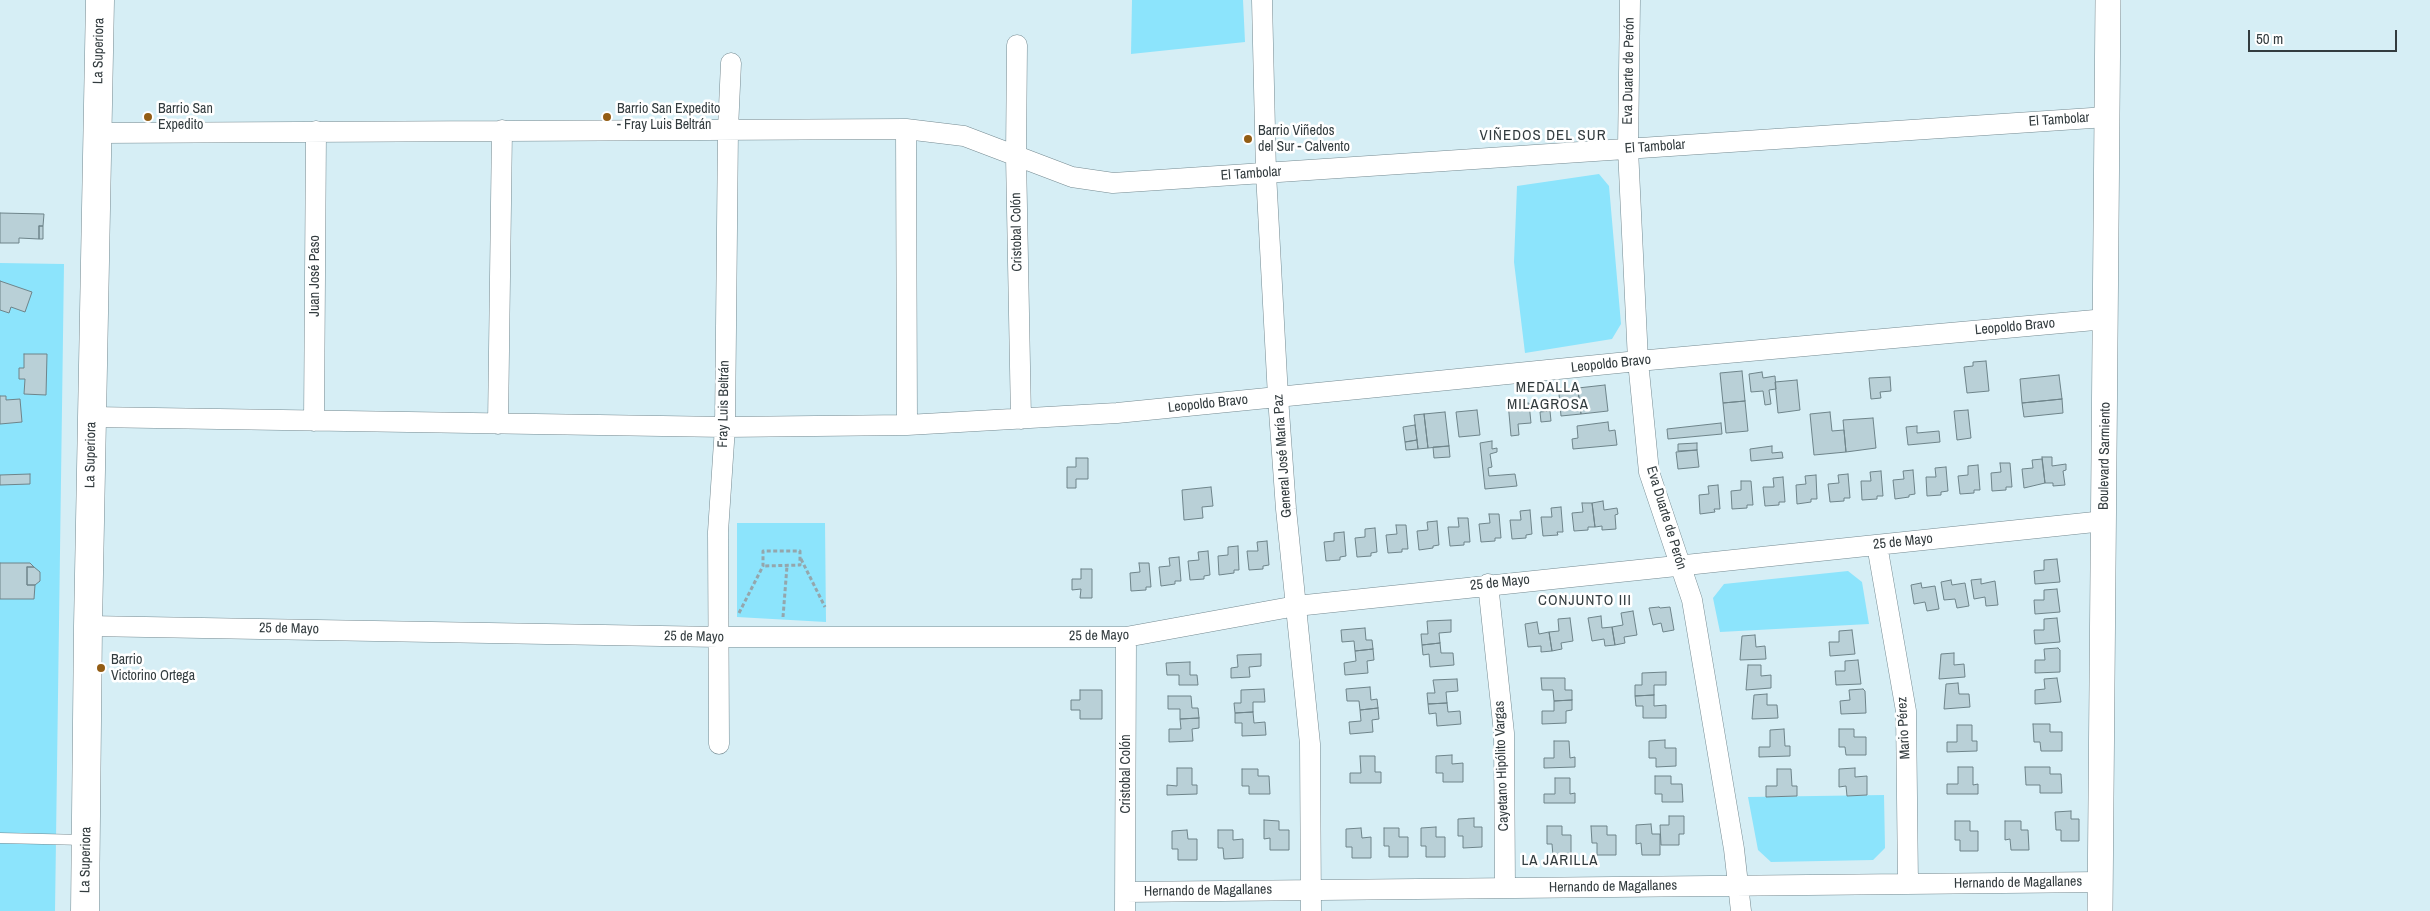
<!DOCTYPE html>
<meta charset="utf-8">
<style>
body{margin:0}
#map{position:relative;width:2430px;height:911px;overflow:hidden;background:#d6eef5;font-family:"Archivo Narrow",sans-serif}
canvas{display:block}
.scale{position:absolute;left:2248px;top:30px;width:149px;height:22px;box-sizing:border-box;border:2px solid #333c3f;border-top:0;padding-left:6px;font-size:15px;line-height:18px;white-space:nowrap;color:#333c3f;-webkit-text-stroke:4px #fff;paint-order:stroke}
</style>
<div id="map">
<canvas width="2430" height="911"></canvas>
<div class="scale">50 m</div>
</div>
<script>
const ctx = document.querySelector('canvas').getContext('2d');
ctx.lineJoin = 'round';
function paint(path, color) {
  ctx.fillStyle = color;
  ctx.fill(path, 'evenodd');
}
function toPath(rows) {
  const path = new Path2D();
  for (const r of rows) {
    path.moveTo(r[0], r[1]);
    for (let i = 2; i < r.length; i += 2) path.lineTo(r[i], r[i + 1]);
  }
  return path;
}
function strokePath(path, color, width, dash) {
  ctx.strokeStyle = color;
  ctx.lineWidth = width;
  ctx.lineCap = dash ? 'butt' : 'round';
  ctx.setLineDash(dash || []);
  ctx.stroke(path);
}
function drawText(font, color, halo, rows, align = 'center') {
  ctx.font = font + ' "Archivo Narrow",sans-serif';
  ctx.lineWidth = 5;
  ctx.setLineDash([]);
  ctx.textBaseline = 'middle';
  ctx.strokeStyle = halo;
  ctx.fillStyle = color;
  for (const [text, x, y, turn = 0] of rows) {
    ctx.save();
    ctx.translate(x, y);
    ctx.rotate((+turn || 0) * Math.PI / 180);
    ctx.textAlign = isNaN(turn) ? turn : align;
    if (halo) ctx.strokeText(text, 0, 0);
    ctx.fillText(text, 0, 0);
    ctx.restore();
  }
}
paint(toPath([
 [1132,0,1243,0,1245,42,1131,54],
 [1599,174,1609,186,1621,324,1612,339,1525,353,1514,262,1517,186],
 [0,263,64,264,55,911,0,911],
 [737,523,825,523,826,622,737,617],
 [1848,571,1862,582,1869,624,1720,632,1713,598,1724,584],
 [1884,795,1885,848,1873,860,1771,862,1758,850,1748,797]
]), '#8ce4fc');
const building = toPath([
 [0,213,44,214,43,226,39,226,39,239,19,238,19,243,0,243,0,213],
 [39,226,43,226,43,239,39,239,39,226],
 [0,281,32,292,25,312,11,307,9,313,0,310,0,281],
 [24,354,47,354,46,395,24,394,25,379,19,379,19,368,24,368,24,354],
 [1986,361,1989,391,1967,393,1964,367,1973,366,1973,362,1986,361],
 [1742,371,1745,401,1723,403,1720,373,1742,371],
 [1762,372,1763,378,1775,376,1776,389,1769,390,1771,404,1765,405,1763,391,1751,392,1749,374,1762,372],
 [2059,375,2062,399,2022,403,2020,379,2059,375],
 [1890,377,1891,391,1880,392,1881,398,1871,399,1869,378,1890,377],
 [1797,380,1800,410,1778,413,1775,382,1797,380],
 [1605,385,1608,411,1581,414,1578,388,1605,385],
 [1578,392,1581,414,1561,416,1559,394,1578,392],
 [0,396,6,396,6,400,20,399,22,422,0,424,0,396],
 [2062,399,2063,413,2024,417,2022,403,2062,399],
 [1518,401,1518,404,1529,403,1531,423,1518,424,1519,435,1511,436,1508,402,1518,401],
 [1745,401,1748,431,1726,433,1723,403,1745,401],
 [1477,410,1480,435,1459,437,1456,412,1477,410],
 [1968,410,1971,438,1957,440,1954,411,1968,410],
 [1550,411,1551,421,1541,422,1540,412,1550,411],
 [1445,412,1449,446,1428,448,1424,414,1445,412],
 [1830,412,1832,431,1844,430,1846,452,1814,455,1810,414,1830,412],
 [1424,414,1428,448,1418,449,1414,415,1424,414],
 [1873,418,1876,448,1846,452,1843,420,1873,418],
 [1608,422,1609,431,1615,430,1617,445,1573,449,1572,439,1578,438,1577,426,1608,422],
 [1721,423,1722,434,1668,439,1667,429,1721,423],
 [1415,425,1417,440,1405,442,1403,427,1415,425],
 [1917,426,1917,433,1939,431,1940,442,1908,445,1906,427,1917,426],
 [1417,440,1418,449,1406,450,1405,442,1417,440],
 [1492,441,1492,449,1497,448,1497,452,1490,454,1492,467,1488,468,1489,476,1515,474,1517,486,1485,489,1480,443,1492,441],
 [1697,443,1697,450,1678,451,1678,444,1697,443],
 [1449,446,1450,457,1434,458,1433,447,1449,446],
 [1772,446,1772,453,1782,452,1783,458,1751,461,1750,449,1772,446],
 [1697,450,1699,467,1678,469,1676,452,1697,450],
 [2042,457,2052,457,2052,466,2066,464,2066,470,2063,471,2065,485,2053,486,2053,483,2045,483,2042,457],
 [1076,458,1088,458,1088,479,1076,479,1076,488,1067,488,1067,467,1076,467,1076,458],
 [2042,459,2045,483,2024,488,2022,469,2033,468,2032,460,2042,459],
 [2000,463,2010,463,2012,487,2006,487,2006,490,1992,491,1991,473,2001,472,2000,463],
 [1978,465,1980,490,1974,490,1974,493,1960,494,1958,476,1968,475,1968,466,1978,465],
 [1946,467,1948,491,1941,492,1941,495,1927,496,1926,477,1936,477,1935,468,1946,467],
 [1913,470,1915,494,1909,495,1909,497,1895,499,1893,480,1904,479,1903,471,1913,470],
 [1881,471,1883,496,1877,496,1877,499,1862,500,1861,481,1871,481,1870,472,1881,471],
 [30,474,30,484,0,485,0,475,30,474],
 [1848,474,1850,498,1844,498,1844,501,1830,502,1828,484,1839,483,1838,475,1848,474],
 [1816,475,1817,499,1811,499,1811,502,1797,504,1796,485,1806,484,1805,476,1816,475],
 [1783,477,1785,502,1779,502,1779,505,1765,506,1763,487,1774,487,1773,478,1783,477],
 [1741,481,1751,481,1753,505,1747,505,1747,508,1732,509,1731,491,1741,490,1741,481],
 [1718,485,1720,509,1714,509,1715,512,1700,514,1699,495,1709,494,1708,486,1718,485],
 [1211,487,1213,506,1202,507,1203,518,1184,520,1182,490,1211,487],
 [1603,501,1604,510,1617,508,1618,514,1615,515,1616,529,1602,530,1602,526,1595,527,1592,503,1603,501],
 [1582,503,1592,503,1595,527,1588,527,1588,530,1574,531,1572,513,1583,512,1582,503],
 [1561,507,1563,532,1557,532,1558,535,1543,536,1541,517,1552,517,1551,508,1561,507],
 [1530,510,1532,534,1526,535,1526,538,1512,539,1510,520,1521,520,1520,511,1530,510],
 [1489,514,1499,514,1501,538,1495,538,1495,541,1481,542,1479,524,1490,523,1489,514],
 [1458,518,1468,518,1470,542,1464,542,1464,545,1450,546,1448,527,1459,527,1458,518],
 [1437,521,1439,545,1433,546,1433,548,1419,550,1417,531,1428,530,1427,522,1437,521],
 [1396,525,1406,525,1408,549,1402,549,1402,552,1388,553,1386,535,1397,534,1396,525],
 [1375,528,1377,552,1371,553,1371,556,1357,557,1355,538,1365,537,1365,529,1375,528],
 [1344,532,1346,556,1340,557,1340,560,1326,561,1324,542,1334,541,1334,533,1344,532],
 [1267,541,1269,565,1263,566,1263,569,1249,570,1247,551,1258,551,1257,542,1267,541],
 [1238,546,1239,570,1234,570,1234,573,1219,575,1218,556,1228,555,1228,547,1238,546],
 [1208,551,1210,575,1204,576,1204,579,1190,580,1188,561,1199,560,1198,552,1208,551],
 [1179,557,1181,581,1175,581,1175,584,1161,586,1159,567,1170,566,1169,558,1179,557],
 [2057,559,2060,582,2035,584,2034,571,2044,570,2044,560,2057,559],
 [0,563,30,563,34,567,27,567,27,585,35,585,34,599,0,599,0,563],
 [1139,563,1149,563,1151,587,1146,587,1146,590,1131,591,1130,573,1140,572,1139,563],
 [27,567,34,567,40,572,40,581,35,585,27,585,27,567],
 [1081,569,1092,569,1092,598,1080,598,1081,589,1072,590,1072,579,1081,579,1081,569],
 [1981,579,1981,584,1995,581,1998,605,1986,606,1985,597,1974,599,1971,580,1981,579],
 [1951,580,1952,585,1965,583,1969,606,1957,608,1955,599,1944,600,1941,582,1951,580],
 [1921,583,1922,588,1935,586,1939,609,1927,611,1925,602,1914,604,1911,585,1921,583],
 [2057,589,2060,612,2035,614,2034,600,2044,600,2044,590,2057,589],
 [1659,607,1660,608,1670,607,1674,630,1663,632,1661,623,1653,625,1649,608,1659,607],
 [1633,611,1637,635,1624,637,1625,643,1615,645,1612,627,1623,625,1621,613,1633,611],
 [1601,616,1602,628,1612,627,1615,645,1605,646,1604,639,1592,641,1588,618,1601,616],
 [1570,618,1573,641,1561,643,1562,649,1552,651,1549,632,1559,631,1558,619,1570,618],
 [2057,618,2060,642,2035,644,2034,630,2044,630,2044,619,2057,618],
 [1451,620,1451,632,1439,633,1440,643,1422,645,1421,634,1428,634,1427,621,1451,620],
 [1537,622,1539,634,1549,632,1552,651,1541,652,1541,646,1528,647,1525,624,1537,622],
 [1365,628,1366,640,1372,640,1373,649,1355,651,1354,641,1342,642,1341,630,1365,628],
 [1852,630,1855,654,1830,656,1829,642,1839,642,1839,631,1852,630],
 [1755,635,1756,647,1765,646,1766,659,1740,660,1742,636,1755,635],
 [1440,643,1441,653,1453,653,1454,665,1430,667,1429,654,1423,655,1422,645,1440,643],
 [2058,648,2060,650,2060,672,2035,673,2035,660,2045,660,2044,649,2058,648],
 [1373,649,1374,660,1367,661,1368,673,1345,675,1344,663,1356,661,1355,651,1373,649],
 [1954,653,1954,665,1964,664,1965,677,1939,679,1941,654,1954,653],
 [1261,654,1261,666,1249,667,1250,677,1231,678,1231,668,1238,667,1237,655,1261,654],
 [1858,660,1861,684,1836,685,1835,671,1845,671,1845,661,1858,660],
 [1190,662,1190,675,1197,675,1198,685,1179,685,1179,675,1167,675,1166,663,1190,662],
 [1748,665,1761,665,1761,676,1771,675,1771,688,1746,690,1748,665],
 [1666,672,1666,685,1654,685,1654,695,1635,696,1635,685,1642,685,1642,673,1666,672],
 [1541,678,1565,678,1565,690,1572,690,1572,700,1554,701,1553,690,1542,690,1541,678],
 [2057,678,2061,702,2035,704,2035,690,2045,689,2044,679,2057,678],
 [1457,679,1458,691,1446,692,1447,703,1428,704,1427,693,1435,693,1433,680,1457,679],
 [1958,683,1959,694,1969,694,1970,707,1944,709,1946,684,1958,683],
 [1370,687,1371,700,1377,699,1378,708,1360,710,1359,701,1347,701,1346,689,1370,687],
 [1264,689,1265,702,1253,702,1253,712,1235,713,1234,703,1241,703,1241,690,1264,689],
 [1863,689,1865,691,1866,713,1841,714,1840,701,1850,700,1849,690,1863,689],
 [1080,690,1102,690,1102,719,1080,719,1080,710,1071,710,1071,700,1080,700,1080,690],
 [1767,694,1767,705,1777,705,1778,718,1752,719,1754,695,1767,694],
 [1654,695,1654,706,1666,705,1666,718,1643,718,1643,706,1636,706,1635,696,1654,695],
 [1168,696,1191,696,1192,708,1198,708,1199,718,1180,719,1180,709,1168,709,1168,696],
 [1572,700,1572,710,1566,711,1566,723,1542,724,1542,711,1554,711,1554,701,1572,700],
 [1447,703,1448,712,1460,711,1461,724,1437,726,1436,713,1429,714,1428,704,1447,703],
 [1378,708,1379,719,1372,720,1373,732,1350,734,1349,722,1361,721,1360,710,1378,708],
 [1253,712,1254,723,1265,722,1266,735,1242,736,1242,723,1235,723,1235,713,1253,712],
 [1199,718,1199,728,1192,729,1193,741,1169,742,1169,729,1181,729,1180,719,1199,718],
 [2033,724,2050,724,2050,732,2062,732,2062,751,2041,751,2040,742,2034,742,2033,724],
 [1957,725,1972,725,1972,741,1977,741,1977,751,1947,752,1947,742,1957,742,1957,725],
 [1784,729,1785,746,1790,746,1790,756,1759,757,1759,747,1770,747,1770,730,1784,729],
 [1839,729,1854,729,1854,737,1866,737,1866,755,1846,755,1845,747,1839,747,1839,729],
 [1665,740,1665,748,1676,748,1676,766,1656,767,1656,758,1649,758,1649,741,1665,740],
 [1554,741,1569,741,1570,758,1575,757,1575,767,1544,768,1544,758,1554,758,1554,741],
 [1452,755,1452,764,1463,763,1463,782,1443,782,1443,773,1436,773,1436,756,1452,755],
 [1360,756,1375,756,1375,772,1381,772,1381,783,1350,783,1350,773,1361,773,1360,756],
 [1958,767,1973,767,1973,785,1978,784,1978,794,1947,794,1947,784,1958,784,1958,767],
 [2025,767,2050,767,2050,774,2061,774,2062,793,2040,793,2040,785,2026,785,2025,767],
 [1177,768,1192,768,1192,785,1197,785,1197,794,1167,795,1167,785,1177,786,1177,768],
 [1855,768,1855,777,1867,776,1867,795,1847,796,1846,786,1839,787,1839,769,1855,768],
 [1242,769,1258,769,1258,776,1269,776,1270,794,1249,794,1249,786,1242,786,1242,769],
 [1777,769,1791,769,1792,786,1797,786,1797,796,1766,797,1766,786,1777,786,1777,769],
 [1655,776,1671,776,1671,784,1682,784,1683,802,1662,802,1662,794,1655,794,1655,776],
 [1555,778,1570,778,1570,794,1575,793,1575,803,1544,803,1544,794,1555,794,1555,778],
 [2071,811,2071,819,2079,819,2079,841,2061,841,2061,830,2056,830,2055,812,2071,811],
 [1669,816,1684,816,1684,834,1679,834,1679,845,1661,845,1660,825,1669,825,1669,816],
 [1474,818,1474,827,1482,827,1482,847,1463,848,1463,836,1458,836,1458,819,1474,818],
 [1264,820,1279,821,1279,830,1289,830,1289,850,1270,850,1270,838,1264,839,1264,820],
 [1955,821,1970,821,1970,831,1978,831,1978,851,1960,851,1960,840,1955,840,1955,821],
 [2005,821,2021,821,2021,830,2028,830,2029,850,2011,850,2010,839,2005,840,2005,821],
 [1651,824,1652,834,1660,834,1660,855,1642,855,1641,843,1636,844,1636,825,1651,824],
 [1547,826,1562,826,1562,835,1571,835,1571,856,1553,856,1552,844,1547,844,1547,826],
 [1591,826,1607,826,1607,835,1616,835,1616,855,1597,855,1597,843,1592,843,1591,826],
 [1436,827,1436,837,1445,837,1445,857,1426,857,1426,846,1421,846,1421,828,1436,827],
 [1361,828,1362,838,1371,837,1371,858,1352,858,1352,847,1346,847,1346,829,1361,828],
 [1384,828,1399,828,1399,837,1408,837,1408,857,1389,857,1389,846,1384,846,1384,828],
 [1187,830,1188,839,1197,839,1197,860,1178,860,1178,849,1172,849,1172,831,1187,830],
 [1218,830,1233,830,1233,840,1243,839,1243,858,1224,859,1223,848,1218,848,1218,830]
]);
paint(building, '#b9d0d7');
strokePath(building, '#6e848a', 1);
const service = toPath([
 [0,838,85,840]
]);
const minor = toPath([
 [1262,0,1266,173,1278,397,1286,509,1310,744,1311,911],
 [1630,0,1628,149,1638,361,1649,472,1692,600,1734,849,1741,911],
 [1017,45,1016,156,1021,419],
 [906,129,907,425],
 [97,133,906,129,964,136,1072,177,1113,183,2107,117],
 [92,417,725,427,907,425,1117,413,1638,361,2106,319],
 [314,421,316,131],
 [498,424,502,130],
 [1877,545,1906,711,1908,884],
 [1488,584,1504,733,1505,888],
 [88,626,718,637,1126,637,1296,606,2104,521],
 [719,744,718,532,725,427,728,129,731,63],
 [1125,892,2101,882],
 [1125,911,1126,637]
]);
const tertiary = toPath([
 [2100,911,2108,0]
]);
const secondary = toPath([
 [85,911,88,626,100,0]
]);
strokePath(service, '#758a91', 11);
strokePath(minor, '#758a91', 21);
strokePath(tertiary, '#758a91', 26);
strokePath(secondary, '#758a91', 29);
strokePath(toPath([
 [801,559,825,607],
 [739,613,763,566,763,551,800,551,800,565,763,566],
 [783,617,787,566]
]), '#94a6ac', 3, [4, 2.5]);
strokePath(service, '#fff', 10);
strokePath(minor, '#fff', 20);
strokePath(tertiary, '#fff', 25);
strokePath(secondary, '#fff', 28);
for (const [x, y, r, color] of [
 [148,117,5,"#935d14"],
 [607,117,5,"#935d14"],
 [1248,139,5,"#935d14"],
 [101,668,5,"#935d14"]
]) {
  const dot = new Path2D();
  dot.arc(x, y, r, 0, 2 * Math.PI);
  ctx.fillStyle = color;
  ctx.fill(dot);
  strokePath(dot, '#fff', 2);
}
drawText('14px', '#333c3f', '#fff', [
 ["La Superiora",99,51,-89],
 ["Eva Duarte de Perón",1629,71,-89],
 ["El Tambolar",2059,120,-4],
 ["El Tambolar",1655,147,-4],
 ["El Tambolar",1251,174,-4],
 ["Cristobal Colón",1017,232,-91],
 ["Juan José Paso",315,276,-90],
 ["Leopoldo Bravo",2015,327,-5],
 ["Leopoldo Bravo",1611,364,-6],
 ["Fray Luis Beltrán",724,404,-89],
 ["Leopoldo Bravo",1208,404,-6],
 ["La Superiora",91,455,-89],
 ["General José María Paz",1283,456,-94],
 ["Boulevard Sarmiento",2105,456,-89],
 ["Eva Duarte de Perón",1666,518,73],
 ["25 de Mayo",1903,542,-6],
 ["25 de Mayo",1500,583,-6],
 ["25 de Mayo",289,629,1],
 ["25 de Mayo",1099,636,-1],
 ["25 de Mayo",694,637,1],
 ["Mario Pérez",1904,728,-93],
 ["Cayetano Hipólito Vargas",1502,766,-92],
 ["Cristobal Colón",1126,774,-90],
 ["La Superiora",86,860,-89],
 ["Hernando de Magallanes",2018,883,-1],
 ["Hernando de Magallanes",1613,887,-1],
 ["Hernando de Magallanes",1208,891,-1]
]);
drawText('14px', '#333c3f', '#fff', [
 ["Barrio San",158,109],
 ["Expedito",158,125],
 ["Barrio San Expedito",617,109],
 ["- Fray Luis Beltrán",617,125],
 ["Barrio Viñedos",1258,131],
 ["del Sur - Calvento",1258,147],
 ["Barrio",111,660],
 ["Victorino Ortega",111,676]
], 'left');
ctx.letterSpacing = '1px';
drawText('15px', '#333c3f', '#fff', [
 ["VIÑEDOS DEL SUR",1543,136],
 ["MEDALLA",1548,388],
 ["MILAGROSA",1548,405],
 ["CONJUNTO III",1585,601],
 ["LA JARILLA",1560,861]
]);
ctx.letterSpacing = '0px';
</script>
